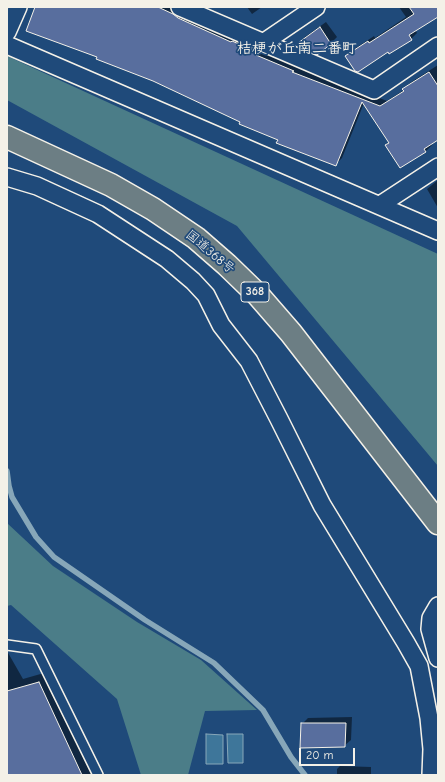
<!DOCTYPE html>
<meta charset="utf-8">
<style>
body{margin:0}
#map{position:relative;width:445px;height:782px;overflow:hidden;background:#1f4a7a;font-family:"Comic Neue",sans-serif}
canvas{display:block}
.frame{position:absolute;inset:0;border:8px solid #f4f1e8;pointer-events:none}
.scale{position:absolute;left:299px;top:748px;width:56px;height:18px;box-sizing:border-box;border:2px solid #f4f1e8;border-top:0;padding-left:5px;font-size:12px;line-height:14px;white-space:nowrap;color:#f4f1e8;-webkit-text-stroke:3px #1f4a7a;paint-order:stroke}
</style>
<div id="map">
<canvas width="445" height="782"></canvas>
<div class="frame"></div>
<div class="scale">20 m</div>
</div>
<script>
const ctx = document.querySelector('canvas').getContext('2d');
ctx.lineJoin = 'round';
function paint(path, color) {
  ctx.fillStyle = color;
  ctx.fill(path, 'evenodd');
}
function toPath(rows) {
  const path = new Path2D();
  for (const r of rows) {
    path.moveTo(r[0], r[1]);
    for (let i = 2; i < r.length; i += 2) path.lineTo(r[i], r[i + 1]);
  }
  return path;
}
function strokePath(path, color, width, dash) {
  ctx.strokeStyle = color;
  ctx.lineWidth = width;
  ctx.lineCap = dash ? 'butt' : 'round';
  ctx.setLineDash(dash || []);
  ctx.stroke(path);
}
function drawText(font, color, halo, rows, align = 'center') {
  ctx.font = font + ' "Comic Neue","Klee One",sans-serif';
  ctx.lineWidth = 3.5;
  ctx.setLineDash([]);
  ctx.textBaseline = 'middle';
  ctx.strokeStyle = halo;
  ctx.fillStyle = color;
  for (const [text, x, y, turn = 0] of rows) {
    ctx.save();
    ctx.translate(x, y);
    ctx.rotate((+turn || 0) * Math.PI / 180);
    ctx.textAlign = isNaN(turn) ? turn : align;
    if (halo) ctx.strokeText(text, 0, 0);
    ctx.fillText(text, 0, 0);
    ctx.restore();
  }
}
paint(toPath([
 [7,56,438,254,438,466,237,226,7,100],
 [7,523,53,566,137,622,201,660,257,710,205,711,188,775,141,775,117,699,11,605,7,606]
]), '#4b7d88');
const water = toPath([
 [206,734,223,735,223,764,206,764,206,734],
 [227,734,243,734,243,763,228,763,227,734]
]);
paint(water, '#3e769a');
strokePath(water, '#87a7b9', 1);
paint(toPath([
 [36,7,177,7,298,66,387,101,404,90,404,89,410,83,438,65,438,139,431,143,432,145,426,151,400,167,386,145,389,142,364,103,342,158,336,164,98,56],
 [247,7,262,7,252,14],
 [399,7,438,7,438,16,415,30,417,33,411,39,389,51,347,56,353,50,374,36,375,38,406,17],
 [326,22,337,37,331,43,316,53,299,43,305,37],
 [438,180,438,208,427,189],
 [7,651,23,679,51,671,98,775,7,775],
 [352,717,351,740,344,746,302,724,308,718],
 [340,766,371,767,371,775,337,775,337,769]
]), '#0007');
strokePath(toPath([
 [7,471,9,486,12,497,36,537,54,557,145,620,214,663,263,710,291,757,305,775]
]), '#87a7b9', 5.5);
const building = toPath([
 [35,7,158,7,173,14,178,18,231,42,232,41,257,52,256,55,294,71,292,72,380,106,404,91,402,89,429,72,438,86,438,140,424,149,426,152,400,168,385,145,389,143,362,102,336,166,276,143,278,140,239,124,240,122,153,81,96,59,97,57,26,31,35,7],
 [409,7,438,7,438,17,409,35,412,40,389,54,388,52,358,72,355,71,345,56,368,41,369,43,414,14,409,7],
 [320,27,331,44,317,55,302,48,298,43,320,27],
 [39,682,82,775,7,775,7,691,39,682],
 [301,723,346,723,345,747,300,748,301,723]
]);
paint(building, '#586e9e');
strokePath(building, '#f4f1e8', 1);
const service = toPath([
 [7,645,36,649,98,775]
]);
const minor = toPath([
 [180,7,374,90,438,46],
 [7,32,18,7],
 [263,43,316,7],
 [7,45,438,231],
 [7,177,37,186,98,214,167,259,193,281,206,295,221,325,249,361,279,419,322,505,406,643,419,666,429,718,432,749,431,775],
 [380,205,438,167],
 [438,606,431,618,430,629,438,658]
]);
const trunk = toPath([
 [7,137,111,185,153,209,196,238,227,265,258,295,291,333,438,523]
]);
strokePath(service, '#f4f1e8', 12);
strokePath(minor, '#f4f1e8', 20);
strokePath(trunk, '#f4f1e8', 25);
strokePath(service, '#1f4a7a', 9);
strokePath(minor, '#1f4a7a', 17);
strokePath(trunk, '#6c7e84', 22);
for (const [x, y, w] of [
 [255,292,28]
]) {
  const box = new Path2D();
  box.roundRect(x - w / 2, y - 10, w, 20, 3);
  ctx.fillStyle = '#1f4a7a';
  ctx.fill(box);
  strokePath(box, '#f4f1e8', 1);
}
drawText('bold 12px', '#f4f1e8', null, [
 ["368",255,292]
]);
drawText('13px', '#f4f1e8', '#1f4a7a', [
 ["国道368号",210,252,40]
]);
drawText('bold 15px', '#f4f1e8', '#1f4a7a', [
 ["桔梗が丘南二番町",297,49]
]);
</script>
